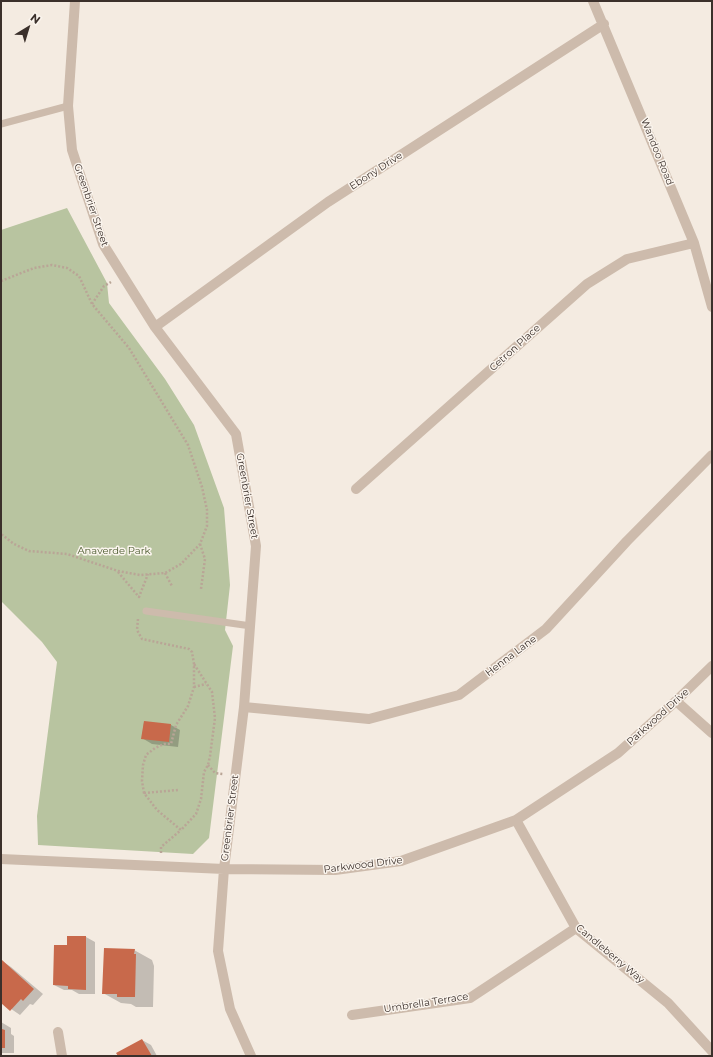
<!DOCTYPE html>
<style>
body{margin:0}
#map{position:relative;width:713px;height:1057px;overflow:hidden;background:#f4ebe1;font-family:Montserrat,sans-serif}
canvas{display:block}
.frame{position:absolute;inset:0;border:2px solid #3b302b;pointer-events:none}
.north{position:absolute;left:8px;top:8px;width:40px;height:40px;-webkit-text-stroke:3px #fbf5ee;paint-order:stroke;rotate:38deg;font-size:11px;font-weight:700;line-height:16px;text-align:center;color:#3b302b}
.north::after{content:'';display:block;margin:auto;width:14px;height:18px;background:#3b302b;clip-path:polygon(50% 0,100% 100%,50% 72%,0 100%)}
</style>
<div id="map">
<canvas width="713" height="1057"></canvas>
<div class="frame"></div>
<div class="north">N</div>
</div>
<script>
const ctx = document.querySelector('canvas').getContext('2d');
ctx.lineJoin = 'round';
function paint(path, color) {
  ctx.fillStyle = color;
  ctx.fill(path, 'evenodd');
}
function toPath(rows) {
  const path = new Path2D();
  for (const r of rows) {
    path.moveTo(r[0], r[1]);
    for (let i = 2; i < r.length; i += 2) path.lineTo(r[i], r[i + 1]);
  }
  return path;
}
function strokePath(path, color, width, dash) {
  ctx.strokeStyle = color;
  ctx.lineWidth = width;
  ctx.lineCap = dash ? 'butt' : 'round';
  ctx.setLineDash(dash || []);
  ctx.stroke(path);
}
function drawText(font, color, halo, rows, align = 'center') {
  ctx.font = font + ' Montserrat,sans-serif';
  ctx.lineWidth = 3;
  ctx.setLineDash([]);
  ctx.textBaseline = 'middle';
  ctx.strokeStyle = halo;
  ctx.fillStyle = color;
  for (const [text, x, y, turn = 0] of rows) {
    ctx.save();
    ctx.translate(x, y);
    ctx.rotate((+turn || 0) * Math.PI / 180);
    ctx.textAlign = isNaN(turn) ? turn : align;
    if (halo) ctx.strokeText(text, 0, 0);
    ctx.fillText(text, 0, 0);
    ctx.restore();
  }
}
paint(toPath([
 [67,208,107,283,109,303,165,379,194,425,224,508,230,585,225,630,233,646,209,838,193,854,38,845,37,816,57,662,42,642,1,601,1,230]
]), '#b8c4a0');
paint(toPath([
 [144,722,171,725,180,730,178,747,152,744,142,738],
 [68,937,86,937,95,942,95,994,79,994,72,990,64,990,54,985,68,946],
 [134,950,152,960,154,966,153,1007,136,1007,131,1004,121,1003,103,993],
 [2,961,11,967,43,994,33,1005,30,1004,20,1015,1,1002],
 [1,1022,11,1028,11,1034,14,1036,14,1053,1,1053],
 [142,1040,151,1045,157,1056,119,1056]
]), '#0003');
paint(toPath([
 [144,721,171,724,169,742,141,739],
 [67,936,86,936,86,990,68,989,68,986,53,985,54,945,67,945],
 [104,948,135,949,134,954,136,954,135,997,117,997,117,994,102,994],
 [2,960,34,989,23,1001,21,999,10,1011,1,1003],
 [1,1025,2,1029,5,1030,5,1048,1,1048],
 [142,1039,152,1056,118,1056,116,1053]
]), '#c8694b');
strokePath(toPath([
 [1,281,34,268,52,265,67,268,79,276,92,304,129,348,188,445,202,487,207,510,207,526,200,544,181,564,165,573,140,575,118,571,67,554,29,551,14,544,1,534],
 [92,304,104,286,111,282],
 [200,544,205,559,201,589],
 [118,572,139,597,148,574],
 [165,573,172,586],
 [138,619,137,630,142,639,189,649,192,652,194,664,194,687,188,706,176,725,171,744,164,744,155,748,146,755,143,765,142,781,144,793,157,810,181,830,196,814,201,799,204,772,208,765,210,756,215,718,212,692,194,664],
 [194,687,206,684],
 [208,765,215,773,223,774],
 [144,793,178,790],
 [161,853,161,847,181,830]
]), '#b9a596', 2.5, [2, 2]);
strokePath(toPath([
 [1,124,68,106],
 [146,611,251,626]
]), '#cdbbac', 7);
strokePath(toPath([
 [75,1,68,106,72,150,103,244,155,327,236,434,256,546,244,707,224,869,218,951,230,1009,251,1056],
 [593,1,694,243,712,307],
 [155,327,328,202,604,24],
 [356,489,587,284,627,259,694,243],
 [676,701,712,733],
 [244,707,369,719,459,695,546,629,627,541,712,455],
 [516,820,576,928,668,1003,712,1051],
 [1,859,224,869,335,870,401,861,516,820,618,753,676,701,712,666],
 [352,1015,470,998,576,928],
 [58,1032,62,1056]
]), '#cdbbac', 10);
drawText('10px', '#3b302b', '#fbf5ee', [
 ["Wandoo Road",657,152,68],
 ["Ebony Drive",376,171,-33],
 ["Greenbrier Street",91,205,71],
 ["Cetron Place",515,348,-42],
 ["Greenbrier Street",247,496,80],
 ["Henna Lane",511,656,-37],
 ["Parkwood Drive",658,717,-42],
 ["Greenbrier Street",230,818,-83],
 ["Parkwood Drive",363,865,-7],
 ["Candleberry Way",610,954,40],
 ["Umbrella Terrace",426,1003,-9]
]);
drawText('10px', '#4a5a2e', '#fbf5ee', [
 ["Anaverde Park",114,551]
]);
</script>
